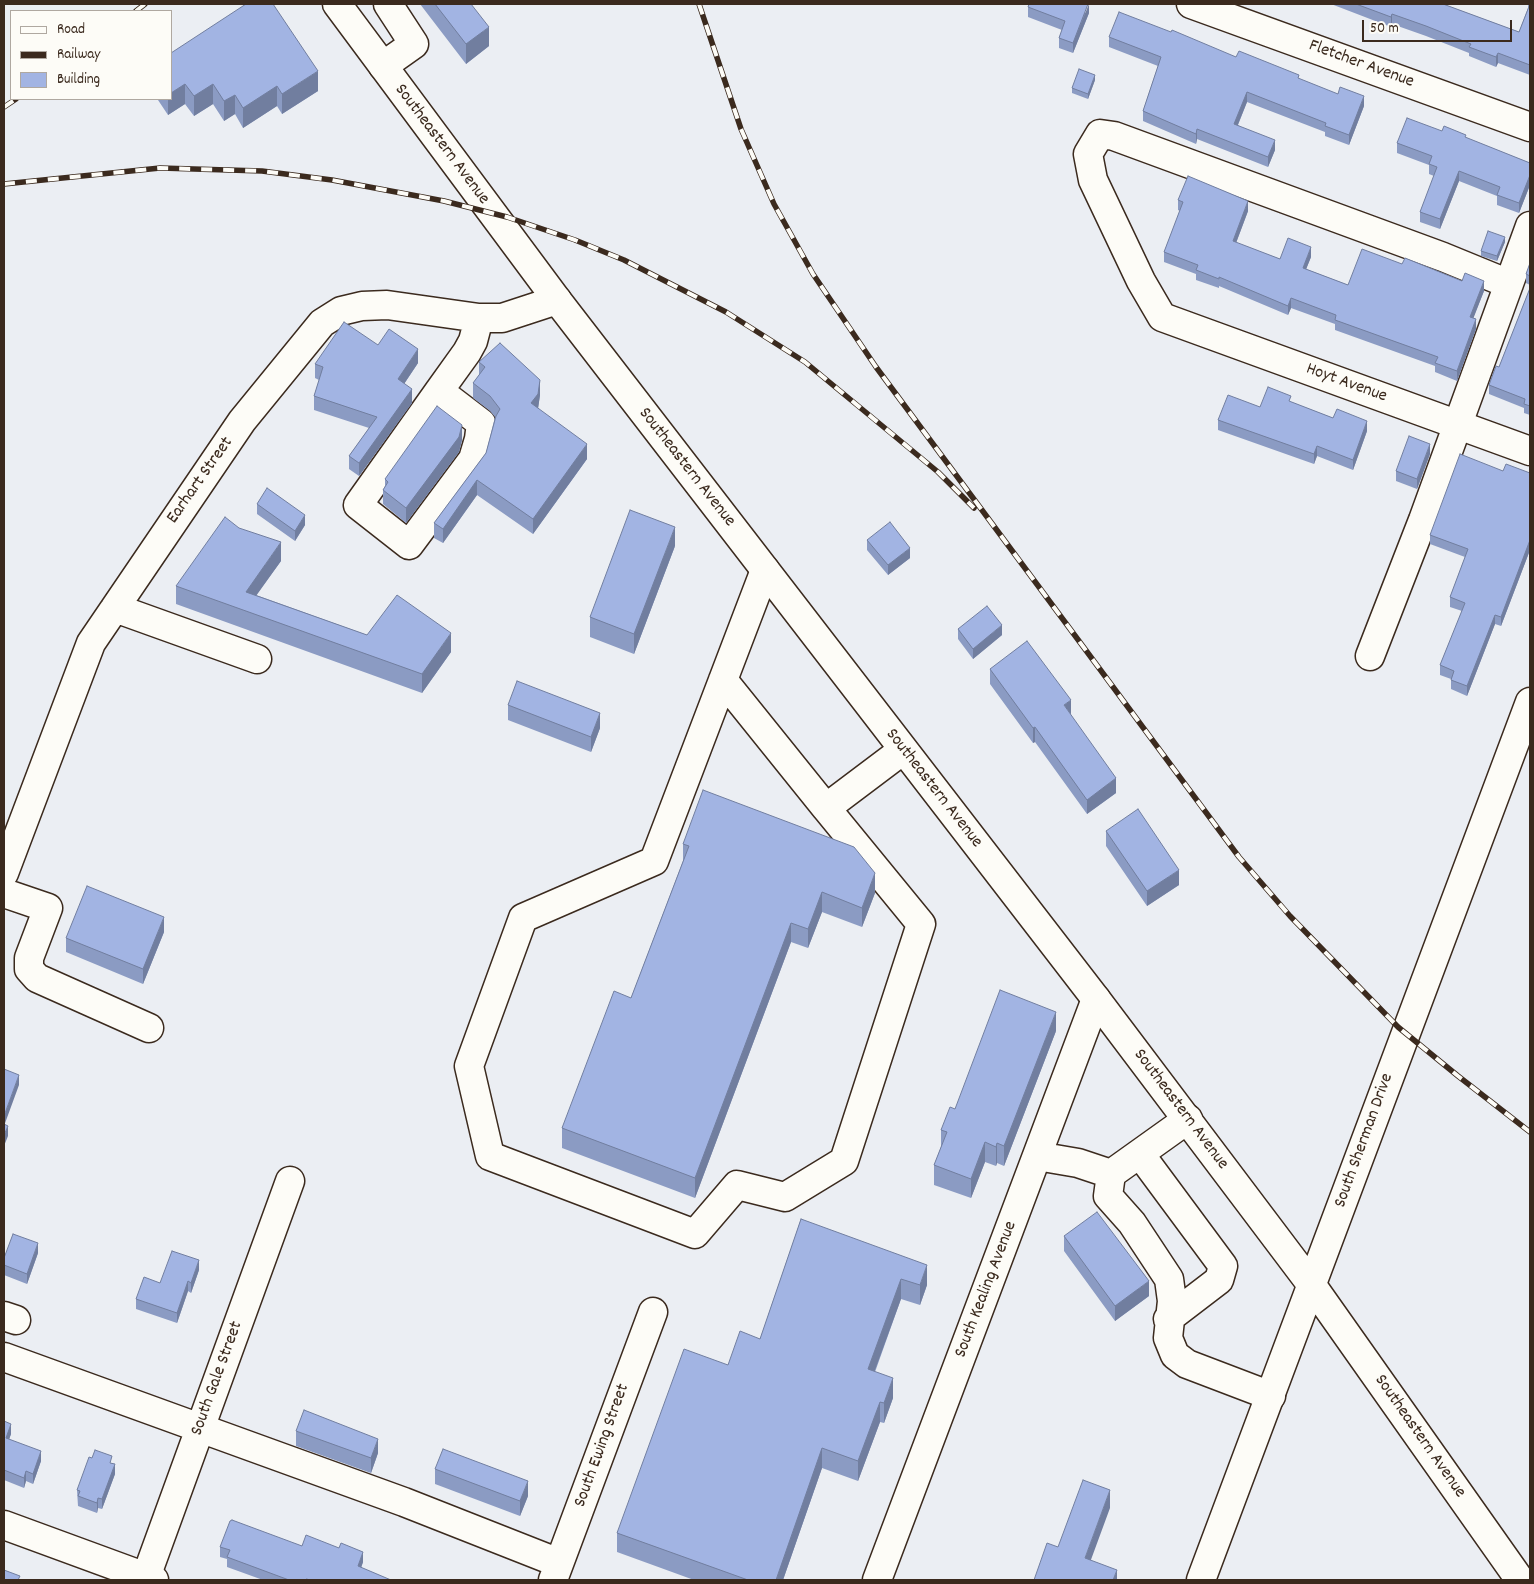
<!DOCTYPE html>
<style>
body{margin:0}
#map{position:relative;width:1534px;height:1584px;overflow:hidden;background:#ebeef3;font-family:Dekko,sans-serif}
canvas{display:block}
.frame{position:absolute;inset:0;border:5px solid #3b2a1e;pointer-events:none}
.legend{position:absolute;left:10px;top:10px;width:162px;height:90px;box-sizing:border-box;background:#fdfcf7;border:1px solid #afa8a0;margin:0;padding:6px 9px;list-style:none;font-size:15px;color:#3b2a1e}
.legend li{display:flex;align-items:center;gap:10px;height:25px}
.legend b{width:25px;border:1px solid #afa8a0}
.scale{position:absolute;left:1362px;top:20px;width:150px;height:22px;box-sizing:border-box;border:2px solid #3b2a1e;border-top:0;padding-left:6px;font-size:15px;line-height:18px;white-space:nowrap;color:#3b2a1e;-webkit-text-stroke:4px #fdfcf7;paint-order:stroke}
</style>
<div id="map">
<canvas width="1534" height="1584"></canvas>
<div class="frame"></div>
<ul class="legend">
<li><b style="height:6px;background:#fdfcf7"></b>Road</li>
<li><b style="height:6px;background:#3b2a1e"></b>Railway</li>
<li><b style="height:14px;background:#a2b4e3"></b>Building</li>
</ul>
<div class="scale">50 m</div>
</div>
<script>
const ctx = document.querySelector('canvas').getContext('2d');
ctx.lineJoin = 'round';
function toPath(rows) {
  const path = new Path2D();
  for (const r of rows) {
    path.moveTo(r[0], r[1]);
    for (let i = 2; i < r.length; i += 2) path.lineTo(r[i], r[i + 1]);
  }
  return path;
}
function strokePath(path, color, width, dash) {
  ctx.strokeStyle = color;
  ctx.lineWidth = width;
  ctx.lineCap = dash ? 'butt' : 'round';
  ctx.setLineDash(dash || []);
  ctx.stroke(path);
}
function paint(path, color) {
  ctx.fillStyle = color;
  ctx.fill(path, 'evenodd');
}
function drawText(font, color, halo, rows, align = 'center') {
  ctx.font = font + ' Dekko,sans-serif';
  ctx.lineWidth = 4.5;
  ctx.setLineDash([]);
  ctx.textBaseline = 'middle';
  ctx.strokeStyle = halo;
  ctx.fillStyle = color;
  for (const [text, x, y, turn = 0] of rows) {
    ctx.save();
    ctx.translate(x, y);
    ctx.rotate((+turn || 0) * Math.PI / 180);
    ctx.textAlign = isNaN(turn) ? turn : align;
    if (halo) ctx.strokeText(text, 0, 0);
    ctx.fillText(text, 0, 0);
    ctx.restore();
  }
}
const minor = toPath([
 [1191,4,1530,127],
 [383,66,414,44,388,4],
 [1509,284,1443,257,1114,136,1100,134,1088,154,1093,180,1141,281,1162,317,1530,451],
 [439,391,481,423,479,439,473,459,409,545,358,505,439,391,467,352,473,341,479,318],
 [765,570,654,861,523,918,469,1066,490,1156,695,1234,737,1185,785,1197,844,1161,921,924,826,808,903,750],
 [115,608,257,659],
 [1370,656,1423,520,1530,226],
 [723,680,826,808],
 [4,873,91,643,242,421,322,323,341,311,362,306,387,305,479,318,502,318,557,300],
 [4,893,48,908,29,958,29,969,37,978,149,1028],
 [1188,1119,1111,1174,1108,1196,1132,1223,1169,1279,1172,1301,1168,1338,1175,1355,1187,1364,1271,1396],
 [1140,1154,1223,1266,1219,1280,1168,1319],
 [1037,1156,1078,1163,1111,1174],
 [4,1316,16,1320],
 [4,1357,404,1502,559,1563],
 [146,1577,290,1181],
 [553,1580,653,1312],
 [877,1580,1096,999]
]);
const major = toPath([
 [337,4,557,300,1096,999,1311,1284,1520,1580],
 [4,1525,154,1580],
 [1201,1580,1530,702]
]);
strokePath(minor, '#3b2a1e', 31);
strokePath(major, '#3b2a1e', 31);
strokePath(minor, '#fdfcf7', 28);
strokePath(major, '#fdfcf7', 28);
const rail = toPath([
 [699,4,741,129,774,204,813,274,876,367,1239,857,1290,916,1398,1027,1458,1076,1530,1132],
 [136,11,145,4],
 [4,107,16,99],
 [4,184,160,168,262,171,332,180,444,201,507,217,575,240,624,260,726,312,805,362,938,472,974,508]
]);
strokePath(rail, '#3b2a1e', 5.5);
strokePath(rail, '#fdfcf7', 4, [11]);
paint(toPath([
 [420,4,471,4,489,46,466,64],
 [1331,4,1443,4,1519,32,1528,8,1528,4,1530,4,1530,75,1498,63,1496,67,1469,56,1469,53,1426,36,1392,24,1391,27],
 [1028,7,1089,13,1073,53,1059,48,1059,38,1062,30,1028,17],
 [1109,37,1236,57,1299,79,1364,106,1349,145,1325,136,1325,132,1247,102,1238,125,1275,150,1268,167,1197,139,1196,144,1143,121,1143,111,1158,66,1109,47],
 [171,53,318,91,282,114,277,106,243,128,235,114,224,121,213,104,194,116,185,104,168,115,158,100,158,99,171,99],
 [1095,80,1088,99,1072,93,1072,88],
 [1442,131,1466,138,1530,163,1530,185,1519,213,1497,205,1497,196,1459,181,1440,229,1420,222,1420,212,1434,176,1429,174,1429,165,1397,153,1397,143],
 [1178,200,1248,211,1236,243,1280,259,1311,257,1306,269,1348,285,1402,264,1484,291,1473,318,1476,329,1457,381,1435,372,1435,366,1335,330,1335,324,1291,308,1288,315,1219,286,1219,288,1196,280,1196,274,1164,262,1164,252,1180,211,1178,210],
 [1505,242,1497,261,1481,256,1481,251],
 [1530,263,1530,285,1526,283,1526,274],
 [1530,288,1530,415,1524,413,1524,408,1489,394,1489,385,1499,367],
 [378,345,418,363,404,384,412,403,359,476,349,469,349,456,369,428,314,410,314,396,319,380,315,378,315,364],
 [479,362,540,395,538,408,587,459,533,534,477,495,443,543,434,538,434,523,486,453,495,417,490,411,473,398,473,383,479,375],
 [1291,402,1367,431,1353,470,1317,456,1314,464,1218,430,1218,420,1260,407],
 [462,440,459,452,406,523,383,504,383,490,385,486,385,479],
 [1430,454,1417,489,1396,481,1396,471],
 [1503,471,1530,473,1530,550,1501,626,1495,624,1467,696,1451,689,1451,679,1440,675,1440,665,1462,611,1450,607,1450,597,1465,557,1430,544,1430,535],
 [257,504,305,525,295,541,257,514],
 [867,540,910,558,888,575,867,550],
 [675,546,634,654,590,637,590,617],
 [281,561,256,595,367,635,451,652,422,693,176,604,176,586],
 [958,629,1002,635,973,659,958,639],
 [990,669,1116,793,1087,814,1035,742,1033,743,990,684],
 [508,705,600,728,591,752,508,720],
 [1106,831,1179,885,1147,906,1106,846],
 [683,844,875,893,862,927,822,912,808,948,791,942,695,1198,562,1148,562,1128,631,998,683,861],
 [164,932,143,984,66,952,66,938],
 [1056,1031,1004,1166,997,1163,996,1166,985,1162,971,1198,934,1185,934,1165,941,1147,941,1130,955,1109],
 [801,1219,927,1285,920,1305,901,1299,875,1372,893,1398,884,1423,880,1422,858,1481,822,1468,783,1580,694,1580,617,1552,617,1533,728,1365,760,1339],
 [1064,1236,1149,1296,1115,1321,1064,1251],
 [38,1253,27,1284,4,1275,4,1258],
 [199,1270,191,1293,188,1291,177,1323,136,1309,136,1299,160,1283],
 [4,1421,11,1434,9,1439,41,1461,33,1484,26,1481,24,1488,4,1480],
 [296,1431,378,1453,371,1473,296,1446],
 [112,1463,115,1474,102,1509,98,1508,97,1513,78,1506,77,1490],
 [435,1469,528,1496,520,1516,435,1484],
 [302,1546,363,1562,361,1568,391,1580,263,1580,227,1567,227,1559,220,1557,220,1547]
]), '#8b9bc3');
paint(toPath([
 [1089,4,1089,13,1073,53,1073,43],
 [1392,14,1392,24,1391,27,1391,17],
 [489,27,489,46,466,64,466,44],
 [1498,53,1498,63,1496,67,1496,57],
 [318,71,318,91,282,114,282,94],
 [1095,75,1095,80,1088,99,1088,94],
 [185,84,185,104,168,115,168,99,171,99,171,93],
 [213,84,213,104,194,116,194,96],
 [277,86,277,106,243,128,243,108],
 [1247,92,1247,102,1234,134,1234,124],
 [235,95,235,114,224,121,224,101],
 [1364,96,1364,106,1349,145,1349,135],
 [1197,129,1197,139,1196,144,1196,134],
 [1275,140,1275,150,1268,167,1268,157],
 [1459,171,1459,181,1440,229,1440,219],
 [1530,175,1530,185,1519,213,1519,203],
 [1248,201,1248,211,1233,251,1233,241],
 [1505,237,1505,242,1497,261,1497,256],
 [1311,247,1311,257,1303,277,1303,268],
 [1484,281,1484,291,1470,327,1470,317],
 [1291,298,1291,308,1288,315,1288,306],
 [1476,319,1476,329,1457,381,1457,371],
 [418,349,418,363,398,393,398,379],
 [540,380,540,395,538,409,531,403],
 [412,389,412,403,359,476,359,463],
 [1367,421,1367,431,1353,470,1353,460],
 [462,425,462,440,459,452,406,523,406,508],
 [587,444,587,459,533,534,533,519],
 [1430,444,1430,454,1417,489,1417,479],
 [1317,446,1317,456,1314,464,1314,454],
 [477,480,477,495,443,543,443,529],
 [305,515,305,525,295,541,295,531],
 [675,527,675,546,634,654,634,634],
 [1530,540,1530,550,1501,626,1501,617],
 [281,542,281,561,246,610,246,592],
 [910,548,910,558,888,575,888,565],
 [1495,615,1495,624,1467,696,1467,686],
 [1002,625,1002,635,973,659,973,649],
 [451,633,451,652,422,693,422,674],
 [1071,700,1071,715,1064,705],
 [600,713,600,728,591,752,591,737],
 [1035,727,1035,742,1033,743,1033,728],
 [1116,778,1116,793,1087,814,1087,800],
 [1179,870,1179,885,1147,906,1147,891],
 [875,873,875,893,862,927,862,908],
 [822,892,822,912,808,948,808,929],
 [164,917,164,932,143,984,143,969],
 [791,923,791,942,695,1198,695,1178],
 [1056,1012,1056,1031,1004,1166,1004,1146],
 [19,1075,19,1085,4,1126,4,1116],
 [8,1126,8,1136,4,1146,4,1135],
 [985,1142,985,1162,971,1198,971,1179],
 [997,1143,997,1163,996,1166,996,1147],
 [38,1243,38,1253,27,1284,27,1274],
 [199,1260,199,1270,191,1293,191,1283],
 [927,1265,927,1285,920,1305,920,1285],
 [901,1279,901,1299,868,1389,868,1369],
 [188,1281,188,1291,177,1323,177,1313],
 [1149,1281,1149,1296,1115,1321,1115,1306],
 [893,1378,893,1398,884,1423,884,1403],
 [880,1402,880,1422,858,1481,858,1461],
 [11,1424,11,1434,6,1448,6,1438],
 [378,1439,378,1453,371,1473,371,1458],
 [822,1448,822,1468,783,1580,776,1580],
 [41,1451,41,1461,33,1484,33,1474],
 [115,1464,115,1474,102,1509,102,1499],
 [26,1471,26,1481,24,1488,24,1478],
 [528,1481,528,1496,520,1516,520,1501],
 [1110,1490,1110,1508,1085,1576,1085,1558],
 [98,1498,98,1508,97,1513,97,1503],
 [363,1552,363,1562,358,1576,358,1566],
 [1117,1570,1117,1580,1113,1580]
]), '#717e9f');
const building = toPath([
 [246,4,273,4,318,71,282,94,277,86,243,108,235,95,224,101,213,84,194,96,185,84,171,93,171,53,246,4],
 [435,4,471,4,489,27,466,44,435,4],
 [1029,4,1088,4,1073,43,1059,38,1065,21,1028,7,1029,4],
 [1356,4,1443,4,1519,32,1530,4,1530,65,1498,53,1496,57,1469,47,1471,44,1426,26,1392,14,1391,17,1356,4],
 [1119,12,1171,32,1172,30,1236,57,1239,51,1299,75,1298,78,1338,94,1340,87,1364,96,1349,135,1325,126,1326,123,1247,92,1234,124,1275,140,1268,157,1197,129,1196,134,1143,111,1161,57,1109,37,1119,12],
 [1079,69,1095,75,1088,94,1072,88,1079,69],
 [1407,118,1442,131,1444,126,1466,135,1465,137,1530,163,1530,175,1519,203,1497,195,1500,187,1459,171,1440,219,1420,212,1437,167,1429,164,1432,156,1397,143,1407,118],
 [1188,176,1248,201,1233,241,1280,259,1288,238,1311,247,1303,268,1348,285,1362,249,1402,264,1405,258,1462,281,1465,273,1484,281,1470,317,1476,319,1457,371,1435,363,1438,357,1335,320,1336,315,1291,298,1288,306,1219,277,1219,279,1196,270,1198,265,1164,252,1183,202,1178,200,1188,176],
 [1488,231,1505,237,1497,256,1481,251,1488,231],
 [1530,263,1530,276,1526,274,1530,263],
 [1530,288,1530,406,1524,404,1525,399,1489,385,1496,366,1499,367,1530,288],
 [344,322,378,345,389,329,418,349,398,379,412,389,359,463,349,456,377,417,314,396,323,367,315,364,344,322],
 [500,343,540,380,538,394,531,403,587,444,533,519,477,480,443,529,434,523,486,453,496,416,500,409,490,396,473,383,485,367,479,362,500,343],
 [1268,387,1291,396,1289,401,1333,418,1337,409,1367,421,1353,460,1317,446,1314,454,1218,420,1228,395,1260,407,1268,387],
 [437,406,462,425,459,437,406,508,383,490,388,482,385,479,437,406],
 [1409,436,1430,444,1417,479,1396,471,1409,436],
 [1460,454,1503,471,1506,464,1530,473,1530,540,1501,617,1495,615,1467,686,1451,680,1454,671,1440,665,1465,603,1450,597,1468,549,1430,535,1460,454],
 [267,488,305,515,295,531,257,504,267,488],
 [630,510,675,527,634,634,590,617,630,510],
 [225,517,239,528,281,542,246,592,367,635,397,595,451,633,422,674,176,586,225,517],
 [890,522,910,548,888,565,867,540,890,522],
 [987,606,1002,625,973,649,958,629,987,606],
 [1027,641,1071,700,1064,705,1116,778,1087,800,1035,727,1033,728,990,669,1027,641],
 [517,681,600,713,591,737,508,705,517,681],
 [703,790,854,847,875,873,862,908,822,892,808,929,791,923,695,1178,562,1128,614,991,631,998,689,846,683,844,703,790],
 [1138,809,1179,870,1147,891,1106,831,1138,809],
 [87,886,164,917,143,969,66,938,87,886],
 [1000,990,1056,1012,1004,1146,997,1143,996,1147,985,1142,971,1179,934,1165,947,1132,941,1130,950,1107,955,1109,1000,990],
 [4,1069,19,1075,4,1116,4,1069],
 [4,1124,8,1126,4,1135,4,1124],
 [1097,1212,1149,1281,1115,1306,1064,1236,1097,1212],
 [801,1219,927,1265,920,1285,901,1279,868,1369,893,1378,884,1403,880,1402,858,1461,822,1448,776,1580,748,1580,617,1533,684,1349,728,1365,740,1331,760,1339,801,1219],
 [13,1234,38,1243,27,1274,4,1265,4,1258,13,1234],
 [172,1251,199,1260,191,1283,188,1281,177,1313,136,1299,144,1277,160,1283,172,1251],
 [304,1410,378,1439,371,1458,296,1431,304,1410],
 [4,1421,11,1424,6,1438,41,1451,33,1474,26,1471,24,1478,4,1470,4,1421],
 [443,1449,528,1481,520,1501,435,1469,443,1449],
 [95,1450,112,1456,110,1463,115,1464,102,1499,98,1498,97,1503,78,1496,80,1491,77,1490,89,1457,92,1458,95,1450],
 [1083,1480,1110,1490,1085,1558,1117,1570,1113,1580,1034,1580,1047,1543,1058,1547,1083,1480],
 [232,1520,302,1546,306,1535,339,1548,341,1543,363,1552,358,1566,391,1580,311,1580,306,1579,306,1580,289,1580,227,1557,230,1550,220,1547,230,1521,232,1520],
 [4,1570,20,1576,18,1580,4,1580,4,1570]
]);
paint(building, '#a2b4e3');
strokePath(building, '#717e9f', 1);
drawText('18px', '#3b2a1e', '#fdfcf7', [
 ["Fletcher Avenue",1361,65,20],
 ["Southeastern Avenue",441,145,53],
 ["Hoyt Avenue",1346,384,20],
 ["Southeastern Avenue",686,468,52],
 ["Earhart Street",201,481,-55],
 ["Southeastern Avenue",933,789,52],
 ["Southeastern Avenue",1180,1110,53],
 ["South Sherman Drive",1365,1141,-70],
 ["South Kealing Avenue",987,1290,-69],
 ["South Gale Street",218,1379,-70],
 ["Southeastern Avenue",1419,1437,55],
 ["South Ewing Street",603,1446,-70]
]);
</script>
